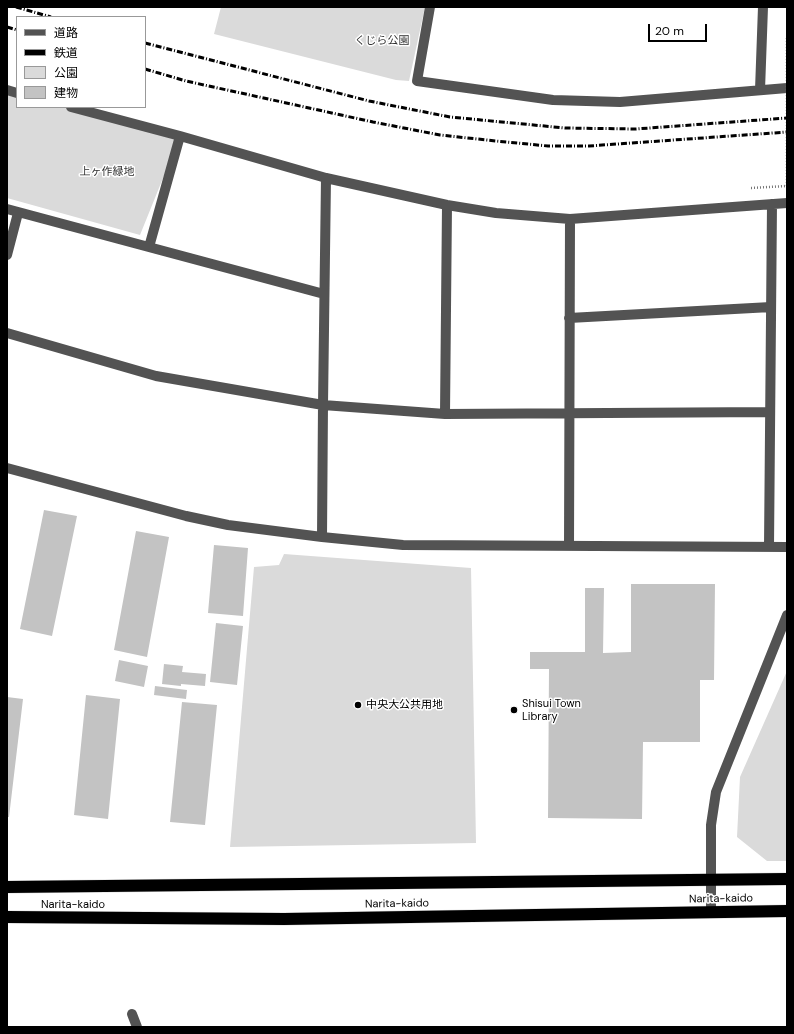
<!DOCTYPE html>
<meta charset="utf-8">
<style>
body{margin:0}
#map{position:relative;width:794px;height:1034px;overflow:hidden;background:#fff;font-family:"DM Sans","Noto Sans JP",sans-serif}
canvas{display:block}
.frame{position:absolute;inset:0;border:8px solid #000;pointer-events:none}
.legend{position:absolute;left:16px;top:16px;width:130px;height:92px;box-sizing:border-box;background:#fff;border:1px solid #999;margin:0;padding:5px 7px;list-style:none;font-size:12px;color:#000}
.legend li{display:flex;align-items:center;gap:8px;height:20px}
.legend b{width:20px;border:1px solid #999}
.scale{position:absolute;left:648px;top:24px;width:59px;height:18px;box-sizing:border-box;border:2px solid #000;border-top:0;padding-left:5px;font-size:12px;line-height:14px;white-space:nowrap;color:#000;-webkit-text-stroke:3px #fff;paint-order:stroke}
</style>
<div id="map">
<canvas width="794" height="1034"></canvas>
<div class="frame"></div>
<ul class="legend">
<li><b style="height:5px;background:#535353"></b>道路</li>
<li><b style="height:5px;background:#000"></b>鉄道</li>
<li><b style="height:11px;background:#dadada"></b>公園</li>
<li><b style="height:11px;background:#c3c3c3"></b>建物</li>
</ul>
<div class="scale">20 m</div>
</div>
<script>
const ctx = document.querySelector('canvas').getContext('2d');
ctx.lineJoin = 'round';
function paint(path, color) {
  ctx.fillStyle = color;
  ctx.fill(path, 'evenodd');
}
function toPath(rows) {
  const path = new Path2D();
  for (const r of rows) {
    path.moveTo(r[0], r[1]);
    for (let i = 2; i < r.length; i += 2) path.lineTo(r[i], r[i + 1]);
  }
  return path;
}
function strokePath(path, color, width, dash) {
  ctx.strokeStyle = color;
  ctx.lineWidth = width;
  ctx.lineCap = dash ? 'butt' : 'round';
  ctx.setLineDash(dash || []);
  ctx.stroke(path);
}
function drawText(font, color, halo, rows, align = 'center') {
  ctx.font = font + ' "DM Sans","Noto Sans JP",sans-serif';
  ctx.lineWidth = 3;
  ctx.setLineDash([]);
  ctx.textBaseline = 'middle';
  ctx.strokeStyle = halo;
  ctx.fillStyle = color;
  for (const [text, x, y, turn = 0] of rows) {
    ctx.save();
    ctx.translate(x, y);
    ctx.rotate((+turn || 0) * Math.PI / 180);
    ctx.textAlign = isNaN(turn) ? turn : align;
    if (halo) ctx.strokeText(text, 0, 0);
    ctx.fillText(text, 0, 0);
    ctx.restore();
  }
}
paint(toPath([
 [221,7,425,7,409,81,396,80,214,34],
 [7,93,17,96,17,107,63,107,180,136,140,235,7,198],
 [284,554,471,568,476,843,230,847,254,567,279,565],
 [787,671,787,861,767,861,737,837,740,777]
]), '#dadada');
paint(toPath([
 [44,510,77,516,52,636,20,629],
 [136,531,169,537,147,657,114,650],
 [214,545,248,548,243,616,208,613],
 [631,584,715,584,714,680,700,680,700,742,643,742,642,819,548,818,549,669,530,669,530,652,585,652,585,588,604,588,603,653,631,652],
 [216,623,243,626,237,685,210,682],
 [119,660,148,666,144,687,115,681],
 [164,664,183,666,182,672,206,674,205,686,181,684,181,686,162,684],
 [155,686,187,690,186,699,154,695],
 [86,695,120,699,108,819,74,815],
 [7,697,23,699,9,817,7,817],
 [182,702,217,705,205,825,170,822]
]), '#c3c3c3');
const highway = toPath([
 [7,887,787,879],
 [7,917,284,919,787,911]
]);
strokePath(highway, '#dbdbdb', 13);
strokePath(toPath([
 [430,7,417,81,553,100,620,102,787,88],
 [7,90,17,93],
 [760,90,763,7],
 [71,107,180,136],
 [7,209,324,294],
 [149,247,180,136,326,178,447,205,496,213,570,219,787,203],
 [7,255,18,213],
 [569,318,771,307],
 [7,333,156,376,323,405,445,414,770,412],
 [445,414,447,205],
 [7,468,186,516,228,525,322,537,403,545,787,547],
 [322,537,323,405,326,178],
 [569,546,570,219],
 [769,546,772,204],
 [711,912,711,825,716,792,787,615],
 [132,1014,137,1027]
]), '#535353', 10);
strokePath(highway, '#000', 12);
strokePath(toPath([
 [16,7,51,17],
 [7,27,17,30],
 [145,43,369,101,450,117,565,128,636,129,787,118],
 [145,69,186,81,373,122,440,135,496,141,548,146,589,146,787,132]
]), '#000', 3, [6, 2, 1, 2]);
strokePath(toPath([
 [751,188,787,186,787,37]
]), '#757575', 2.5, [1, 2]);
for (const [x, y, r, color] of [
 [358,705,4,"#000"],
 [514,710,4,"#000"]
]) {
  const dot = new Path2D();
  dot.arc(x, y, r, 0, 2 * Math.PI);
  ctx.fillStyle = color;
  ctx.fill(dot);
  strokePath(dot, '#fff', 1.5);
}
drawText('11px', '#313131', '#fff', [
 ["くじら公園",382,41],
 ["上ヶ作緑地",107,172]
]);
drawText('11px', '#000', '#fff', [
 ["Shisui Town",522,704],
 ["Library",522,717],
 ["中央大公共用地",366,705]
], 'left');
drawText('11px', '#000', '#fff', [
 ["Narita-kaido",721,899,-1],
 ["Narita-kaido",397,904,-1],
 ["Narita-kaido",73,905]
]);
</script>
